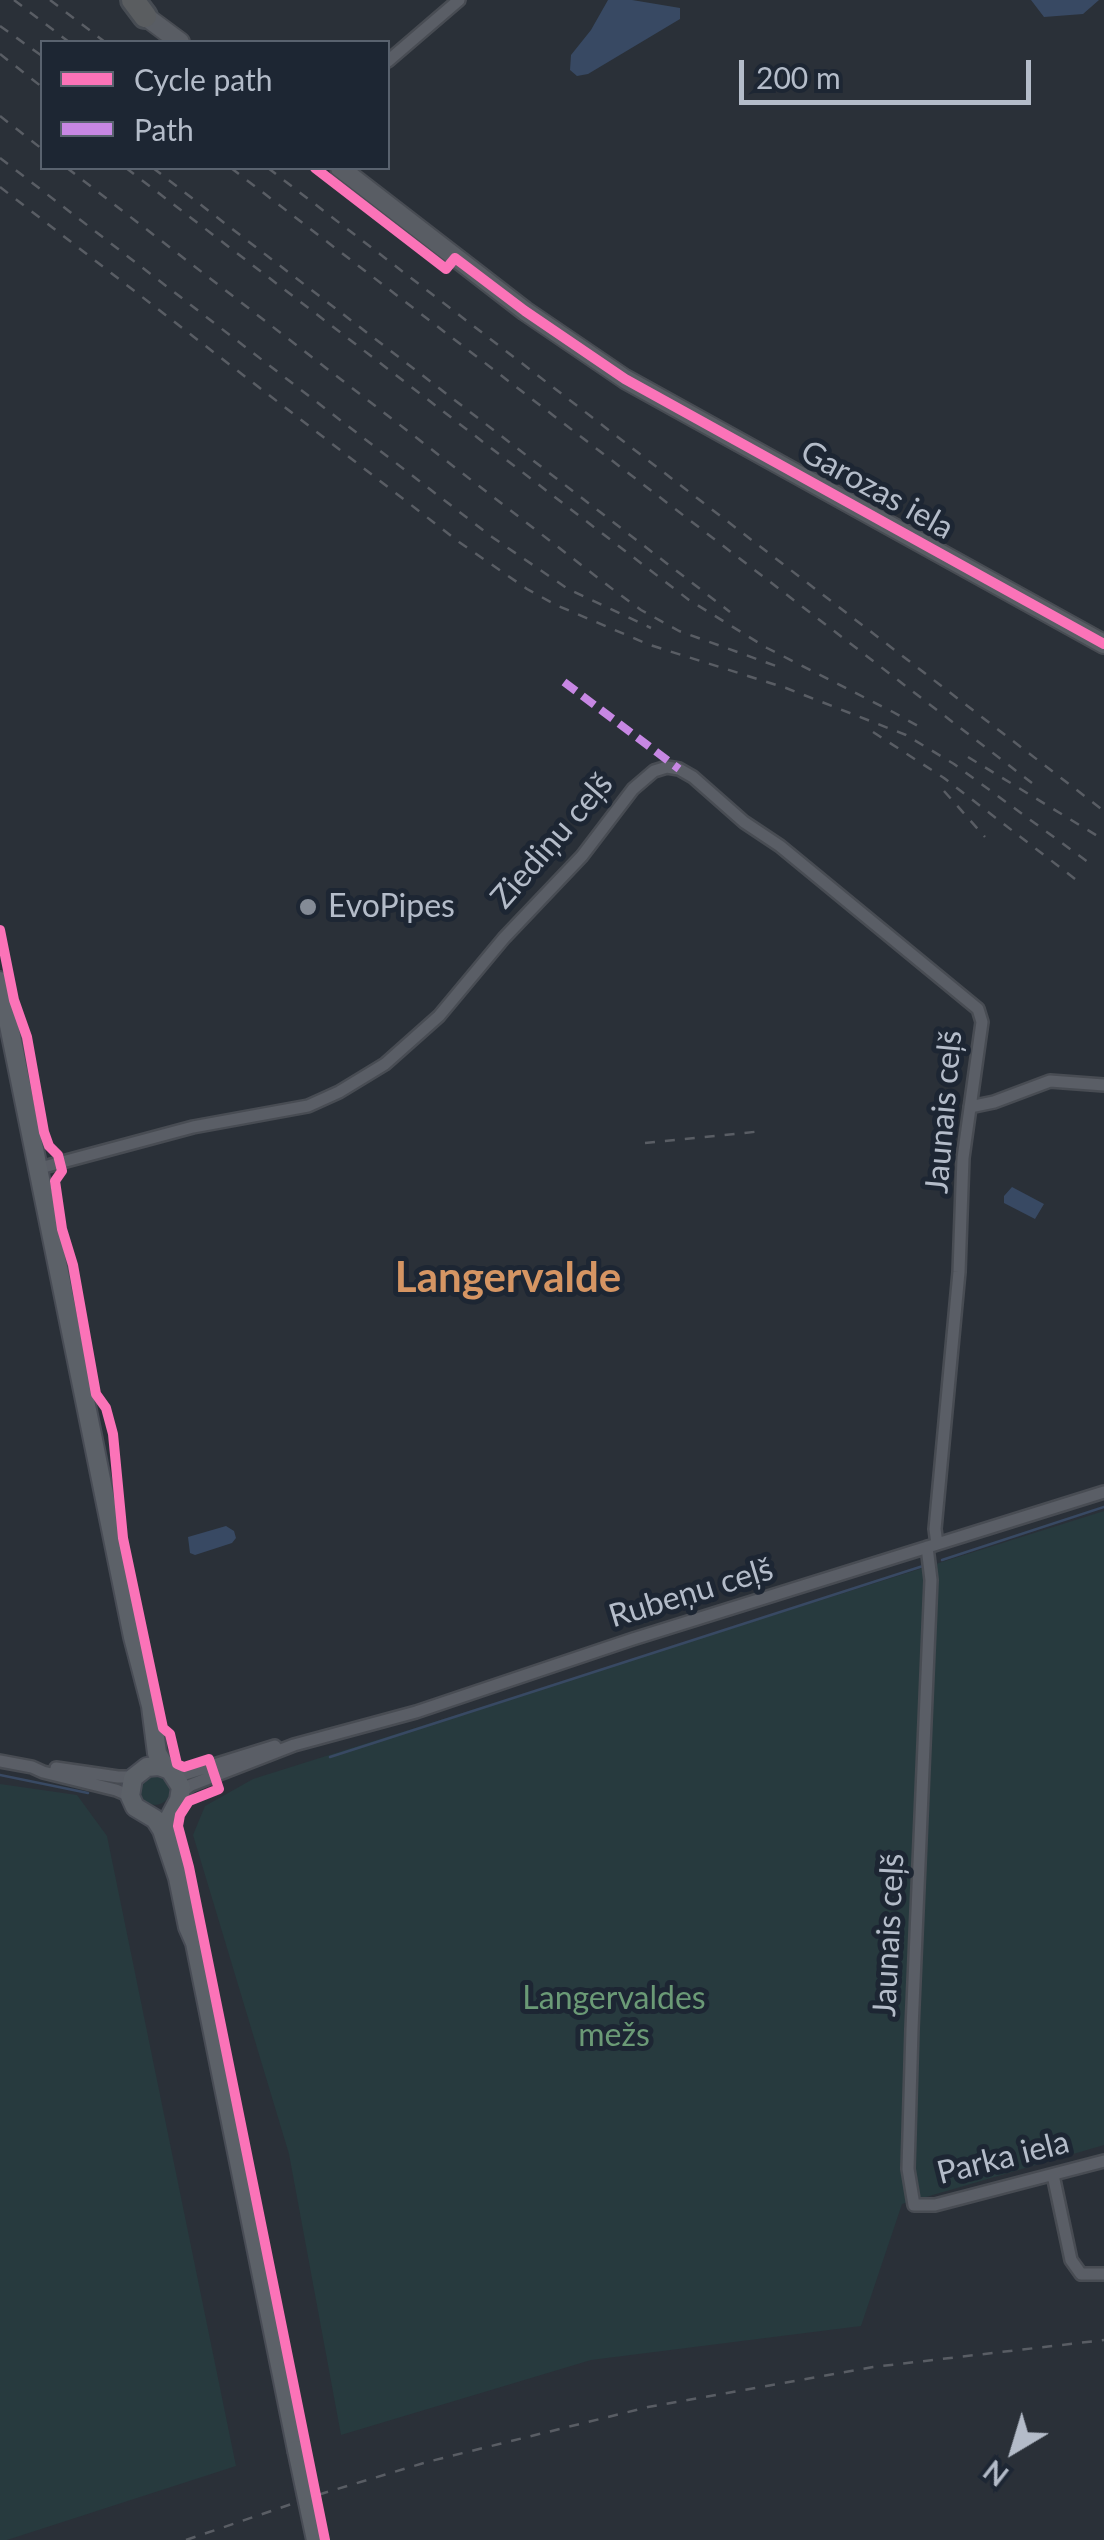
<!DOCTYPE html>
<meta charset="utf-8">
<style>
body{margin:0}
#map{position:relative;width:1104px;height:2540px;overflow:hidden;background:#2a3038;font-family:Lato,sans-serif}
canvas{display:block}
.legend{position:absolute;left:40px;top:40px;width:350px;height:130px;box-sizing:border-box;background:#1d2633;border:2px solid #59626f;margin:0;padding:12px 18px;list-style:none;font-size:30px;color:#b4bcc9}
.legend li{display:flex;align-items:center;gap:20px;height:50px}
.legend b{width:50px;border:2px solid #59626f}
.north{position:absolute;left:964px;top:2400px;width:100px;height:100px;-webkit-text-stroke:8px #1d2633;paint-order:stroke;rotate:218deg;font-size:28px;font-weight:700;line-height:40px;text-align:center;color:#b4bcc9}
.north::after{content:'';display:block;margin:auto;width:35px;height:45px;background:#b4bcc9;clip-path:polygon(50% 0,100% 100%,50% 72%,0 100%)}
.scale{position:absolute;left:739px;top:60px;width:292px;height:45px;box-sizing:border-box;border:5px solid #b4bcc9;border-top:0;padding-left:12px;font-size:30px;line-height:35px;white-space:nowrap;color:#b4bcc9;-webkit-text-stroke:8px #1d2633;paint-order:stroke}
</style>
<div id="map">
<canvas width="1104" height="2540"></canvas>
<ul class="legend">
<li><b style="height:12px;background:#fb73b8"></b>Cycle path</li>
<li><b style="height:12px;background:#c787e3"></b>Path</li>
</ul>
<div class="north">N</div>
<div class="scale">200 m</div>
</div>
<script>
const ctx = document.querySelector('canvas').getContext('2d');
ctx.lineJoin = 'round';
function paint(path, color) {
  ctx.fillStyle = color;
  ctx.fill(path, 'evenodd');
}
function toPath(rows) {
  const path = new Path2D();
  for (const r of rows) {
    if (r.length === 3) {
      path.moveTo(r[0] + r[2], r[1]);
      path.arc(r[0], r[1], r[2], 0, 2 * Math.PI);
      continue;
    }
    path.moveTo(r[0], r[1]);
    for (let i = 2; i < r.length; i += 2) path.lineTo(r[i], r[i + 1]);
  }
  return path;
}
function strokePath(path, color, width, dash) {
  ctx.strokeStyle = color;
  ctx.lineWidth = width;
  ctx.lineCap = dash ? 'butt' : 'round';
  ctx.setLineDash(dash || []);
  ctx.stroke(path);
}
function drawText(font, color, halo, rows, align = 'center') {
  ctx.font = font + ' Lato,sans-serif';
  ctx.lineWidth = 10;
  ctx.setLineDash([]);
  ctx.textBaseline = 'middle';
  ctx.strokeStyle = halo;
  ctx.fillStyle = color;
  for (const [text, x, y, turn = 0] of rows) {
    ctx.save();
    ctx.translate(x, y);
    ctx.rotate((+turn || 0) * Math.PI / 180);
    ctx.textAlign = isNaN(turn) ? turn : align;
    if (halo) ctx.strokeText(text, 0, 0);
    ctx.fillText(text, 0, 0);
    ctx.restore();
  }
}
paint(toPath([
 [1104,1511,1104,2145,902,2204,861,2326,591,2360,341,2435,289,2154,193,1835,205,1806,253,1779],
 [155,1790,15],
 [0,1784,77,1795,107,1836,236,2466,7,2540,0,2540]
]), '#273a3e');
paint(toPath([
 [608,0,632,0,680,8,680,19,588,74,577,76,570,70,571,55,591,30],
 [1031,0,1099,0,1083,14,1044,17],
 [1012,1187,1044,1204,1035,1219,1004,1203,1004,1196],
 [226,1526,234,1531,236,1538,232,1543,195,1555,190,1553,188,1537]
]), '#384963');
strokePath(toPath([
 [942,1560,1104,1507],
 [330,1757,923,1566],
 [0,1775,88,1793]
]), '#384963', 2.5);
const street = toPath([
 [388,61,459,0],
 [970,1107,994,1102,1050,1081,1104,1085],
 [40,1168,193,1127,308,1106,339,1092,385,1064,439,1016,504,938,582,856,633,789,654,771,667,767,679,769,693,777,744,822,780,846,978,1009,982,1022,963,1158,959,1272,935,1529,937,1544],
 [927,1547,931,1580,912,2029,908,2169,914,2205,935,2205,1104,2161],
 [0,1761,32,1767,43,1772,116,1790,130,1796],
 [56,1768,118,1777,129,1777,136,1774],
 [175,1774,182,1775,275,1746],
 [181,1793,191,1785,294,1745,416,1712,633,1639,1104,1492],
 [1053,2175,1071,2260,1081,2274,1104,2274]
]);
const secondary = toPath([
 [145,16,180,42],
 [340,168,525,311,625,379,1104,644]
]);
const primary = toPath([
 [0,981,133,1637,151,1706,157,1753,165,1767],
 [195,1943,188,1927,178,1878,162,1830,155,1819,135,1807,130,1796,133,1778,147,1767,159,1766,170,1770,181,1787,179,1800,170,1817,172,1828,188,1895,195,1943,297,2450]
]);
const highway = toPath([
 [133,0,145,16]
]);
strokePath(street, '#484c53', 16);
strokePath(secondary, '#484c53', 22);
strokePath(primary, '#484c55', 22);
strokePath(highway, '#474c53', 28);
strokePath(street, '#5a5e66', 11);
strokePath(secondary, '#595d64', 18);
strokePath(primary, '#5c6168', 18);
strokePath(highway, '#5a5d60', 22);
strokePath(toPath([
 [14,0,69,42],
 [50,0,105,42],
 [0,26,42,56],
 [0,54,42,87],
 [0,116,42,149],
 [0,158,492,537,568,589,651,628],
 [67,168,615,591,641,610,679,631,779,667],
 [126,168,689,600,767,648,893,712,925,730],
 [153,168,730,612],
 [231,168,1032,783],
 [268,168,1104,811],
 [0,187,459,542,527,589,556,605,650,645,786,688,906,735,954,764,1092,865],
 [873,732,944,778,1079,882],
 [968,757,1104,840],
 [944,791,985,837],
 [645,1143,763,1131],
 [186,2540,324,2493,427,2462,648,2407,873,2367,1104,2340]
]), '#595d64', 2.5, [10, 10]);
const primaryBridge = toPath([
 [297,2450,316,2540]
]);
strokePath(primaryBridge, '#484c55', 22, []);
strokePath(primaryBridge, '#5c6168', 18);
strokePath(toPath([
 [564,682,679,769]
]), '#c787e3', 8, [15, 8]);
strokePath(toPath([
 [315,168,446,269,455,258,525,311,625,379,1104,644],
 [0,930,14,1000,27,1037,44,1132,49,1146,58,1155,62,1171,55,1181,62,1229,73,1265,96,1394,106,1408,113,1434,123,1538,163,1728,170,1734,177,1764,184,1767,209,1759,219,1789,189,1801,180,1815,178,1826,189,1867,325,2540]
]), '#fb73b8', 10);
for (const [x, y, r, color] of [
 [308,907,10,"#848b96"]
]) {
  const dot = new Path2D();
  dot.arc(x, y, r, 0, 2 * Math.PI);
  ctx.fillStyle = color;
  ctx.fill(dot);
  strokePath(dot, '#1d2633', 4);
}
drawText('32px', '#b4bcc9', '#1d2633', [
 ["Garozas iela",877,490,29],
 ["Ziediņu ceļš",552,841,-49],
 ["Jaunais ceļš",944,1112,-85],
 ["Rubeņu ceļš",691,1593,-17],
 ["Jaunais ceļš",889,1935,-87],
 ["Parka iela",1003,2158,-14]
]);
drawText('32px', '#b4bcc9', '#1d2633', [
 ["EvoPipes",328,907]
], 'left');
drawText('32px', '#6b9a76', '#1d2633', [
 ["Langervaldes",614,1999],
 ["mežs",614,2036]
]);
drawText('bold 42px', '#d59563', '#1d2633', [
 ["Langervalde",508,1278]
]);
</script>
